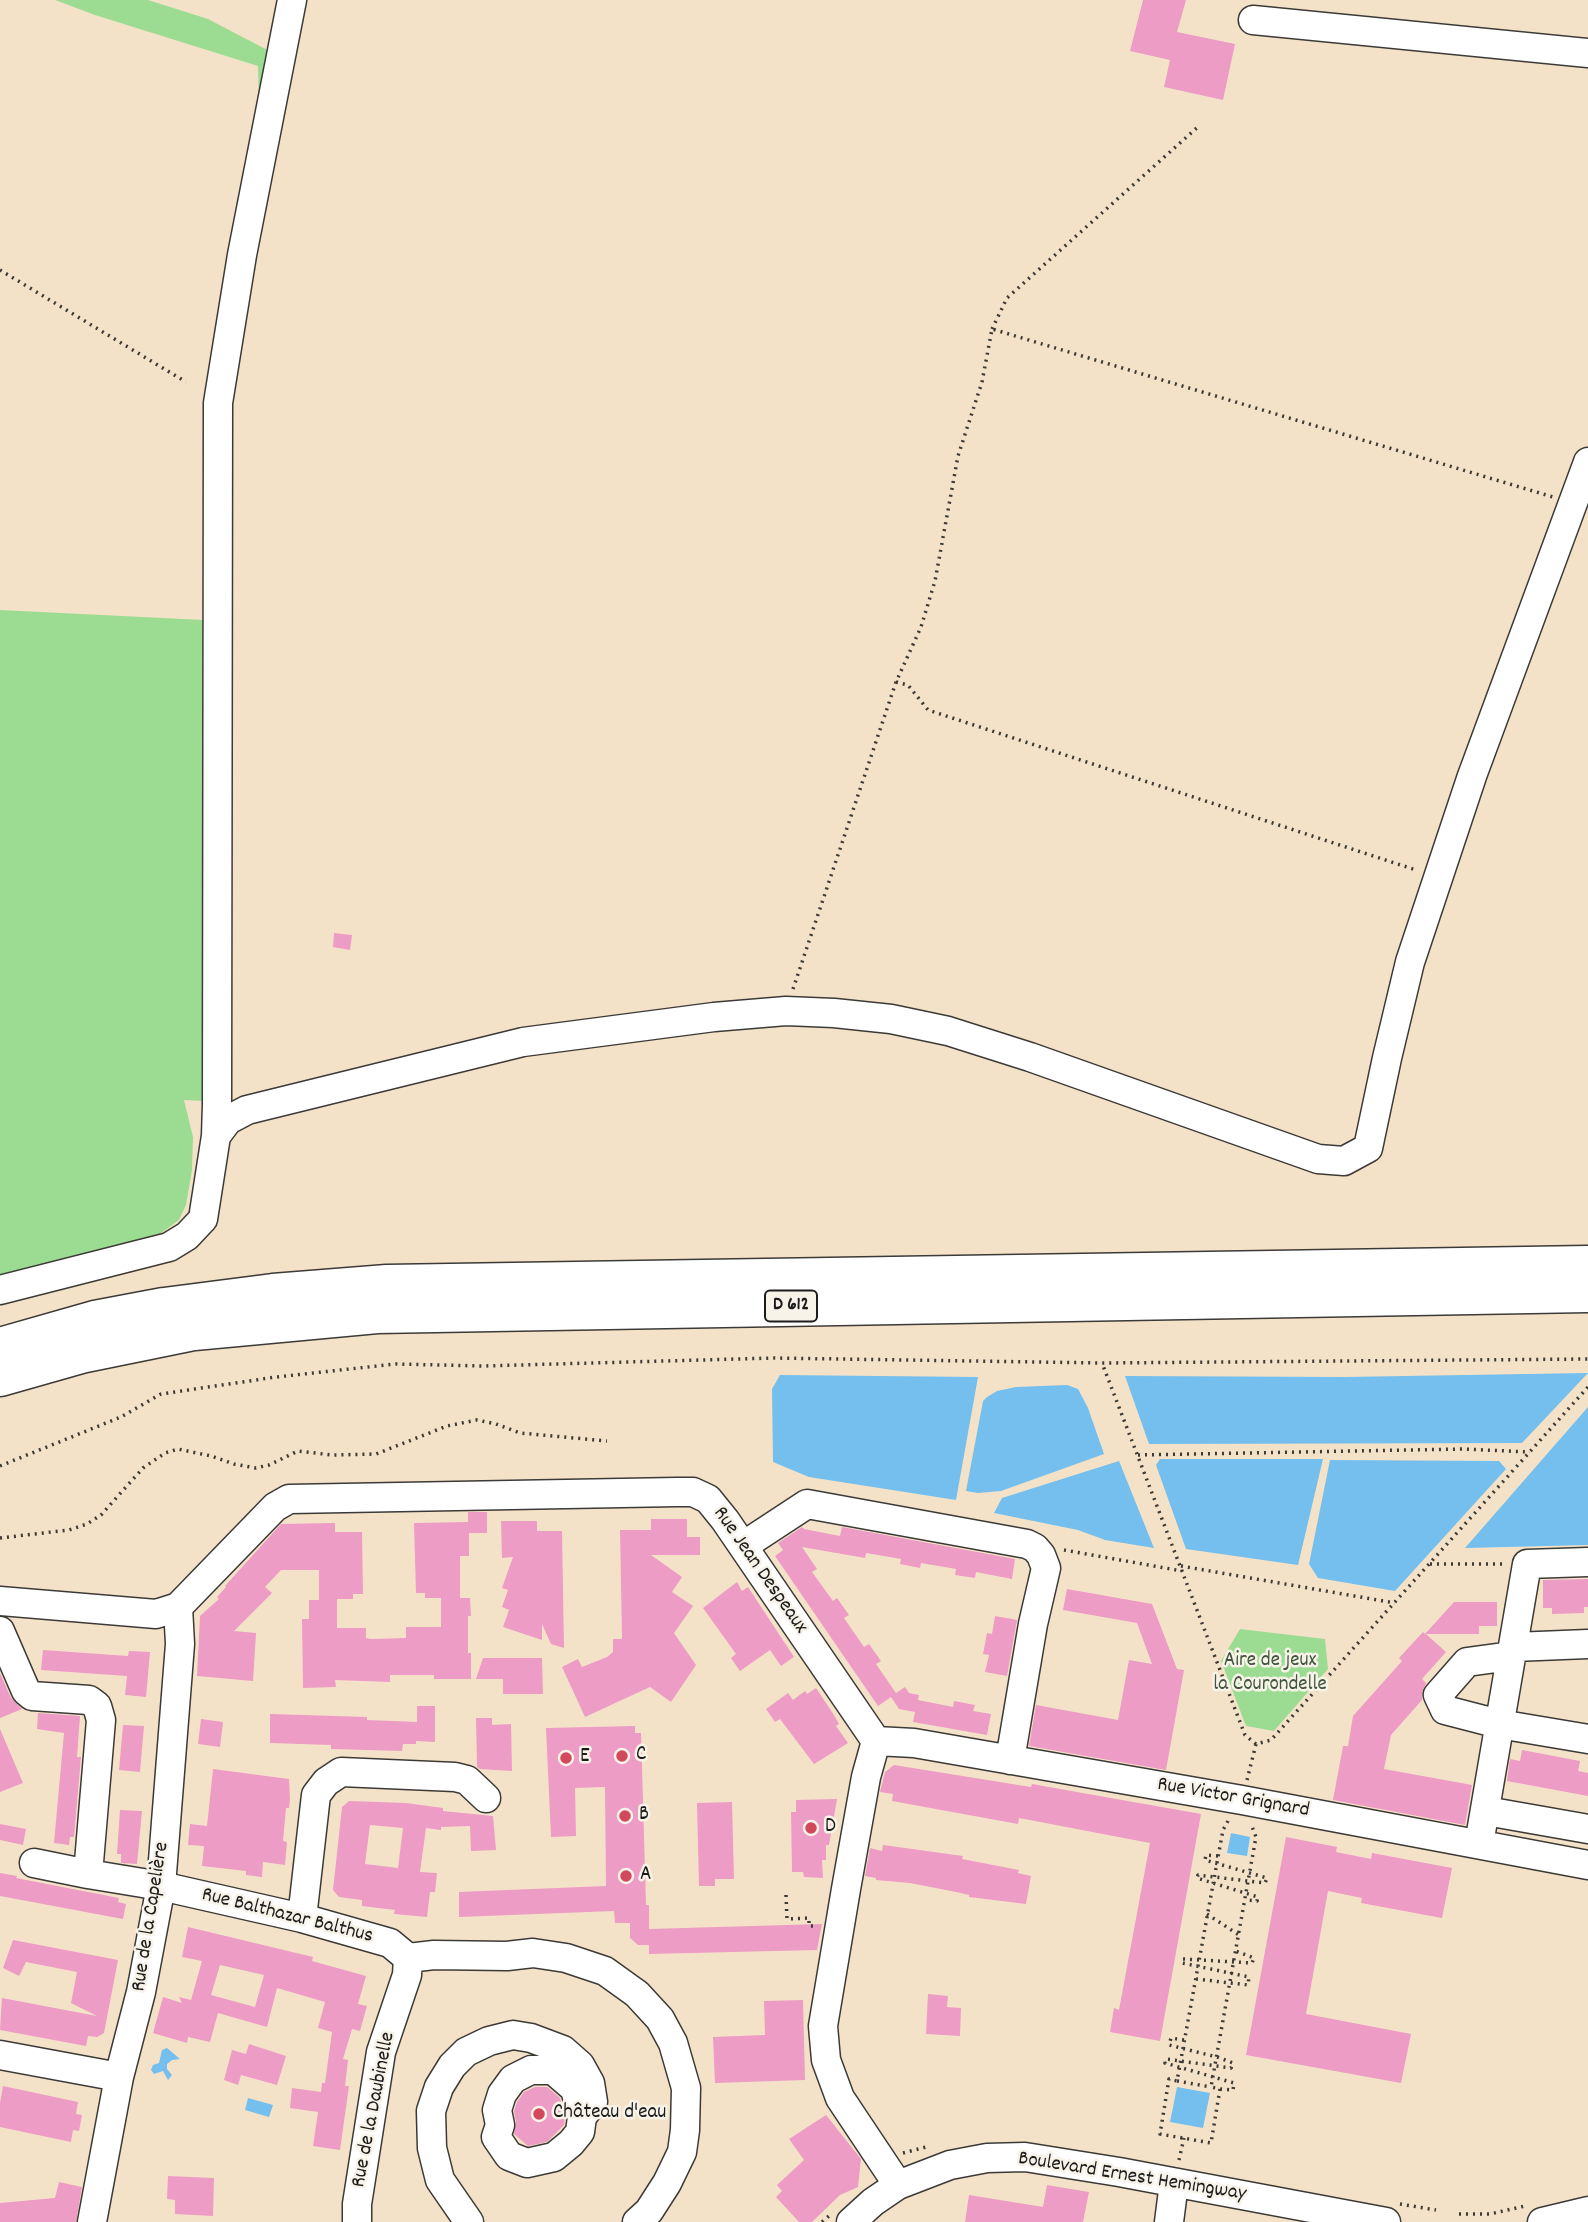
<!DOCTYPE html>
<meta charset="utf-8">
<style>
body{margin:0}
canvas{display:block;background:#f4e2c8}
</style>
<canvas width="1588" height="2222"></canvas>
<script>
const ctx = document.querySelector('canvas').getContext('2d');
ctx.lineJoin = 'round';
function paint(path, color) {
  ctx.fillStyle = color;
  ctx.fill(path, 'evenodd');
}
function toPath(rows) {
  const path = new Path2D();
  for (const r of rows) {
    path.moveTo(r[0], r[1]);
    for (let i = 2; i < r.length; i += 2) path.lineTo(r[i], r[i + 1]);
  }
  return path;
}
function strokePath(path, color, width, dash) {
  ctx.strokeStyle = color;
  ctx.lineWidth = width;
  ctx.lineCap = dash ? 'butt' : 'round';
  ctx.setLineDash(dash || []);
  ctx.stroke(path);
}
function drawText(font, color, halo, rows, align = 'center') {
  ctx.font = font + ' Dekko,sans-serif';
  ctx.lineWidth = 5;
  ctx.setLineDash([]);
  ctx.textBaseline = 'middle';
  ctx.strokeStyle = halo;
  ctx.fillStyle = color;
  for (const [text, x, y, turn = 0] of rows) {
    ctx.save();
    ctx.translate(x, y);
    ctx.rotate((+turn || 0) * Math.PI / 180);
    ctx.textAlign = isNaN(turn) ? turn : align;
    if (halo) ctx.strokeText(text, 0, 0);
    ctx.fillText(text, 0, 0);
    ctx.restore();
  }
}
paint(toPath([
 [55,0,148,0,208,19,277,55,259,105,258,66,95,15],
 [0,610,204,620,204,1101,184,1100,193,1137,192,1170,186,1205,179,1220,157,1236,0,1279],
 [1240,1629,1325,1639,1328,1669,1274,1731,1246,1726,1221,1661]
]), '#9cdc92');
paint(toPath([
 [1588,1373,1522,1443,1149,1444,1125,1376,1344,1377],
 [780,1375,978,1377,956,1500,809,1477,773,1462,772,1389],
 [1067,1385,1078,1389,1088,1408,1104,1454,1001,1491,978,1493,966,1491,983,1401,987,1397,997,1391,1016,1387],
 [1588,1407,1588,1545,1465,1548],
 [1160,1459,1323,1459,1298,1565,1186,1549,1156,1465],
 [1330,1460,1499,1461,1506,1469,1395,1591,1318,1578,1309,1564],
 [1119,1461,1154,1548,1105,1540,1078,1530,994,1513,1002,1498],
 [1231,1833,1250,1837,1247,1856,1227,1853],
 [167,2048,180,2059,172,2060,167,2064,167,2069,172,2075,168,2080,163,2071,154,2074,151,2070,153,2065,159,2063,162,2050],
 [1177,2087,1210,2093,1203,2128,1170,2122],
 [248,2098,273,2105,269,2117,245,2110]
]), '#74bfed');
paint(toPath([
 [1143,0,1186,0,1177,32,1235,44,1223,100,1164,87,1170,60,1130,51],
 [334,933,352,935,350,950,333,947],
 [468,1512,487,1512,487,1533,469,1533,469,1556,460,1556,460,1598,470,1598,471,1616,468,1616,468,1653,471,1653,471,1679,434,1679,434,1675,390,1675,390,1682,335,1680,336,1687,303,1688,302,1619,309,1619,309,1600,319,1600,319,1570,281,1570,265,1587,272,1593,234,1631,256,1633,253,1681,197,1676,200,1616,219,1599,217,1597,226,1587,225,1586,281,1524,335,1523,335,1532,362,1532,363,1594,353,1594,353,1599,337,1599,337,1628,366,1628,366,1638,371,1639,406,1638,406,1627,441,1627,441,1598,425,1598,425,1593,416,1593,414,1523,468,1522],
 [651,1519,687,1519,687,1537,700,1537,700,1555,651,1555,682,1577,672,1592,693,1606,674,1633,696,1665,671,1702,650,1687,585,1717,562,1667,578,1659,582,1667,607,1657,613,1652,613,1639,622,1639,620,1530,651,1530],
 [501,1521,537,1521,537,1531,562,1531,564,1648,551,1644,542,1624,542,1640,503,1627,509,1610,502,1607,508,1590,502,1588,513,1557,502,1558],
 [802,1527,804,1529,840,1536,842,1527,1015,1559,1012,1579,976,1572,975,1578,955,1575,956,1569,921,1563,920,1568,900,1564,901,1559,866,1553,865,1558,802,1547,817,1569,812,1572,833,1601,837,1598,849,1615,844,1618,864,1647,869,1644,881,1661,876,1664,896,1693,905,1687,909,1693,919,1695,918,1700,953,1707,954,1701,975,1705,973,1711,991,1714,987,1735,913,1722,915,1712,899,1709,891,1697,878,1706,775,1556,783,1550,778,1543],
 [1588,1579,1588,1607,1584,1607,1584,1613,1552,1614,1552,1608,1543,1608,1543,1580],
 [737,1582,742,1591,748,1587,794,1657,781,1666,770,1650,740,1671,731,1658,736,1654,703,1608],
 [1067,1589,1152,1604,1177,1669,1184,1670,1166,1770,1029,1746,1036,1705,1118,1720,1129,1660,1152,1664,1137,1623,1063,1610],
 [1454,1602,1497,1602,1497,1626,1479,1626,1479,1634,1426,1634,1446,1652,1422,1679,1426,1683,1422,1692,1422,1700,1391,1735,1384,1769,1472,1785,1465,1825,1333,1800,1343,1746,1348,1746,1353,1716,1402,1661,1399,1658,1423,1632,1425,1634],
 [995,1616,1017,1620,1007,1676,985,1672,989,1655,983,1654,987,1633,992,1634],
 [43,1650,128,1656,129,1651,150,1652,146,1697,125,1695,127,1676,41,1670],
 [483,1658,542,1658,543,1694,503,1694,503,1679,476,1679],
 [0,1673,11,1698,22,1709,0,1718],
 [816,1688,834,1715,839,1724,836,1726,848,1743,814,1764,780,1719,775,1722,766,1709,788,1693,793,1700,805,1691,807,1694],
 [417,1706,435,1706,435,1742,416,1741,416,1744,403,1744,402,1751,331,1749,331,1745,270,1743,270,1714,367,1717,367,1720,417,1722],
 [38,1713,80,1716,77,1757,81,1757,74,1837,70,1837,69,1845,54,1843,64,1733,37,1729],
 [476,1718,492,1718,492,1725,511,1724,512,1771,480,1769,477,1767],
 [201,1719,223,1722,220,1747,198,1744],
 [123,1725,144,1726,140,1772,119,1770],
 [635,1726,635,1733,641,1733,646,1905,649,1905,649,1929,822,1924,817,1950,649,1954,649,1945,638,1945,630,1938,630,1923,615,1923,614,1911,459,1917,459,1892,606,1886,605,1787,575,1788,576,1836,551,1837,546,1728],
 [0,1729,23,1783,0,1792],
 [1522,1750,1580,1761,1578,1771,1588,1773,1588,1796,1507,1781,1510,1759,1520,1761],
 [894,1765,1031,1787,1032,1784,1201,1814,1160,2041,1110,2032,1114,2008,1119,2010,1150,1843,1019,1818,1018,1824,892,1801,893,1794,880,1792,885,1772],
 [213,1769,289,1779,290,1799,289,1808,286,1808,283,1841,287,1842,285,1865,263,1862,262,1877,246,1875,246,1871,202,1866,204,1846,188,1845,190,1824,207,1826],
 [837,1799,829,1845,826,1845,826,1860,822,1860,823,1878,804,1877,803,1872,792,1872,791,1812,796,1812,796,1800],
 [349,1801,406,1803,443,1808,443,1811,493,1816,496,1850,471,1851,470,1826,441,1827,441,1830,426,1828,420,1872,437,1873,435,1892,430,1892,427,1917,394,1914,395,1910,362,1906,362,1900,339,1897,333,1890,342,1807],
 [370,1825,403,1828,398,1868,365,1864],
 [732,1802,734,1879,715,1879,715,1886,699,1886,697,1803],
 [120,1810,142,1811,137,1864,121,1863,121,1854,117,1854],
 [0,1824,26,1829,23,1845,0,1840],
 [1286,1837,1337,1847,1336,1852,1371,1859,1372,1853,1452,1868,1442,1918,1361,1903,1362,1898,1328,1891,1306,2014,1411,2034,1401,2083,1246,2055],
 [883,1845,963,1856,962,1859,1019,1870,1018,1873,1031,1876,1026,1904,969,1897,969,1895,956,1892,910,1883,876,1880,876,1878,865,1876,870,1848,882,1851],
 [0,1873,17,1876,16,1878,119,1898,118,1902,126,1904,123,1919,0,1896],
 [188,1927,313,1957,312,1961,366,1976,358,2004,367,2006,360,2031,352,2029,343,2059,348,2060,345,2086,349,2086,340,2150,313,2146,318,2112,290,2108,292,2088,321,2092,322,2083,325,2083,332,2032,318,2028,325,2002,277,1988,267,2027,218,2013,210,2042,188,2037,187,2043,153,2033,163,1997,182,2003,179,1997,191,2000,202,1961,182,1957],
 [220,1965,264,1975,255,2007,211,1995],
 [13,1940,118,1960,104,2033,97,2037,88,2036,86,2046,0,2030,2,1998,97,2016,71,2003,77,1972,26,1962,19,1976,3,1968],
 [928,1994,948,1996,947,2007,961,2008,960,2036,926,2034],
 [803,2000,805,2080,715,2083,713,2037,765,2035,764,2001],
 [249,2044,286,2056,277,2085,241,2075,238,2085,224,2080,232,2050,246,2054],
 [3,2086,78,2102,76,2114,82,2115,79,2131,73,2130,71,2142,0,2127,0,2103],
 [535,2087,547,2087,560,2098,565,2118,564,2125,547,2142,528,2146,514,2134,516,2122,514,2111,517,2102,524,2092],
 [826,2115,861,2159,858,2187,840,2195,812,2222,799,2222,776,2197,782,2191,777,2185,804,2160,789,2139],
 [168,2176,214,2178,213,2216,175,2214,175,2200,167,2199],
 [59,2182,82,2187,76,2222,0,2222,0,2203,55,2198],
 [1047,2185,1089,2192,1083,2222,965,2222,969,2195,1043,2207]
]), '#ed9cc5');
const minor = toPath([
 [1253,20,1588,53],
 [216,1136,228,1120,247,1110,523,1042,714,1017,786,1011,834,1013,891,1019,948,1031,1030,1057,1318,1159,1344,1161,1368,1148,1387,1058,1410,962,1472,776,1588,462],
 [0,1290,169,1247,187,1236,203,1219,216,1136,217,1104,218,403,242,255,292,0],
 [743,1546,807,1504,1027,1544,1035,1548,1041,1555,1046,1568,1033,1624,1010,1760],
 [0,1601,156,1614,178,1607,275,1507,289,1499,677,1492,693,1492,708,1499,725,1520,876,1741,866,1777,846,1889,823,2026,826,2060,840,2098,898,2185],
 [0,1631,26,1691,32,1696,89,1700,97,1706,101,1720,88,1874,161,1886,302,1918,390,1943,408,1958],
 [1514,1647,1588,1644],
 [1511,1656,1467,1662,1438,1695,1445,1710,1499,1724,1588,1739],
 [876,1741,914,1743,1242,1800,1588,1865],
 [1486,1811,1588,1829],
 [1479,1844,1527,1564,1588,1562],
 [34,1863,88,1874],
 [302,1918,316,1795,326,1782,341,1772,455,1777,467,1780,486,1798],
 [408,1958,434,1955,507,1956,533,1953,566,1958,605,1971,637,1994,660,2019,673,2043,686,2088,685,2130,682,2152,667,2183,649,2211,637,2222],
 [0,2055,119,2077],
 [92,2222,119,2077,141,1992,161,1886,180,1644,178,1607],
 [357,2222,357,2204,381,2052,407,1975,408,1958],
 [469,2222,440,2180,432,2148,431,2111,439,2087,452,2066,466,2052,489,2041,513,2035,531,2038,563,2050,580,2065,590,2083,593,2102,582,2117,580,2132,571,2143,554,2157,527,2163,509,2156,496,2137,500,2125,497,2110,502,2094,513,2079,531,2070,553,2070,575,2089,582,2117],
 [851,2222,873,2202,898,2185,950,2165,987,2158,1025,2157,1119,2172,1386,2222],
 [1169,2222,1174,2183],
 [1542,2222,1588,2211]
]);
const highway = toPath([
 [0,1347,95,1320,164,1307,273,1293,387,1284,1588,1265],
 [0,1377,81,1354,194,1331,377,1314,1588,1293]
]);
strokePath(minor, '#3c3a36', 31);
strokePath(highway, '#3c3a36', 41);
strokePath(toPath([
 [0,270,186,382],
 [992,329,1007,298,1200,125],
 [896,682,908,685,928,710,1416,870],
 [793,989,896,682,921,627,935,581,958,456,982,382,992,329,1553,497],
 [1138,1455,1462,1449,1530,1452],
 [0,1466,121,1417,161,1394,276,1377,396,1364,483,1366,774,1358,1102,1363],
 [0,1538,69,1530,87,1524,101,1515,143,1468,165,1453,178,1449,211,1456,234,1464,256,1468,269,1465,298,1451,332,1455,376,1454,447,1426,477,1420,496,1424,520,1433,607,1441],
 [1064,1550,1182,1571],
 [1430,1564,1505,1564],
 [1181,1566,1395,1603],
 [1256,1744,1245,1735,1102,1363,1588,1359],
 [1247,1780,1256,1744,1271,1740,1588,1387],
 [1228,1821,1223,1830,1177,2081,1169,2079,1160,2134,1211,2143,1220,2089,1211,2087,1256,1837,1251,1824],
 [1218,1856,1206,1855,1205,1860,1267,1878,1265,1883,1198,1875,1197,1878,1258,1897,1257,1901,1246,1900],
 [786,1895,787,1919,809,1918,809,1926,818,1926],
 [1207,1914,1239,1935],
 [1196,1979,1248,1985,1249,1977,1182,1963,1183,1959,1252,1963,1254,1958,1236,1951],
 [1184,2040,1171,2038,1169,2045,1217,2057,1233,2063,1231,2068,1166,2059,1165,2063,1234,2083,1233,2090,1221,2089],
 [1177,2081,1211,2087],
 [903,2153,926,2147],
 [1179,2160,1184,2138],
 [1400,2204,1436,2210],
 [1459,2214,1490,2214,1525,2206],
 [822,2222,830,2215]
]), '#3c3a36', 3.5, [2, 5]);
strokePath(minor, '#fff', 28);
strokePath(highway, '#fff', 38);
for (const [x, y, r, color] of [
 [622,1756,7,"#d1495b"],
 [566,1758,7,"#d1495b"],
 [625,1816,7,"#d1495b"],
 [811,1828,7,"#d1495b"],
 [626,1876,7,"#d1495b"],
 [539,2114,7,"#d1495b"]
]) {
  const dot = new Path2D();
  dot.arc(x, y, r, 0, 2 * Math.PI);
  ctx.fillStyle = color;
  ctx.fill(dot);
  strokePath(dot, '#f7f3e8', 2.5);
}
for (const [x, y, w] of [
 [791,1306,52]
]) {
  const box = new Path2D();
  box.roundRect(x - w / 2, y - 15.5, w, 31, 5);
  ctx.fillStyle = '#f7f3e8';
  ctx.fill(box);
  strokePath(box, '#1c1c1c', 2);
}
drawText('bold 19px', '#1c1c1c', null, [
 ["D 612",791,1306]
]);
drawText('21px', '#1c1c1c', '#f7f3e8', [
 ["Rue Jean Despeaux",759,1571,55],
 ["Rue Victor Grignard",1233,1799,10],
 ["Rue de la Capelière",152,1917,-81],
 ["Rue Balthazar Balthus",287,1917,14],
 ["Rue de la Daubinelle",375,2110,-79],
 ["Boulevard Ernest Hemingway",1132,2178,9]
]);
drawText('21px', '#42563f', '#f7f3e8', [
 ["Aire de jeux",1270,1662],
 ["la Courondelle",1270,1686]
]);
drawText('21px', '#1c1c1c', '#f7f3e8', [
 ["C",636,1756],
 ["E",580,1758],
 ["B",639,1816],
 ["D",825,1828],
 ["A",640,1876],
 ["Château d'eau",553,2114]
], 'left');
</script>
